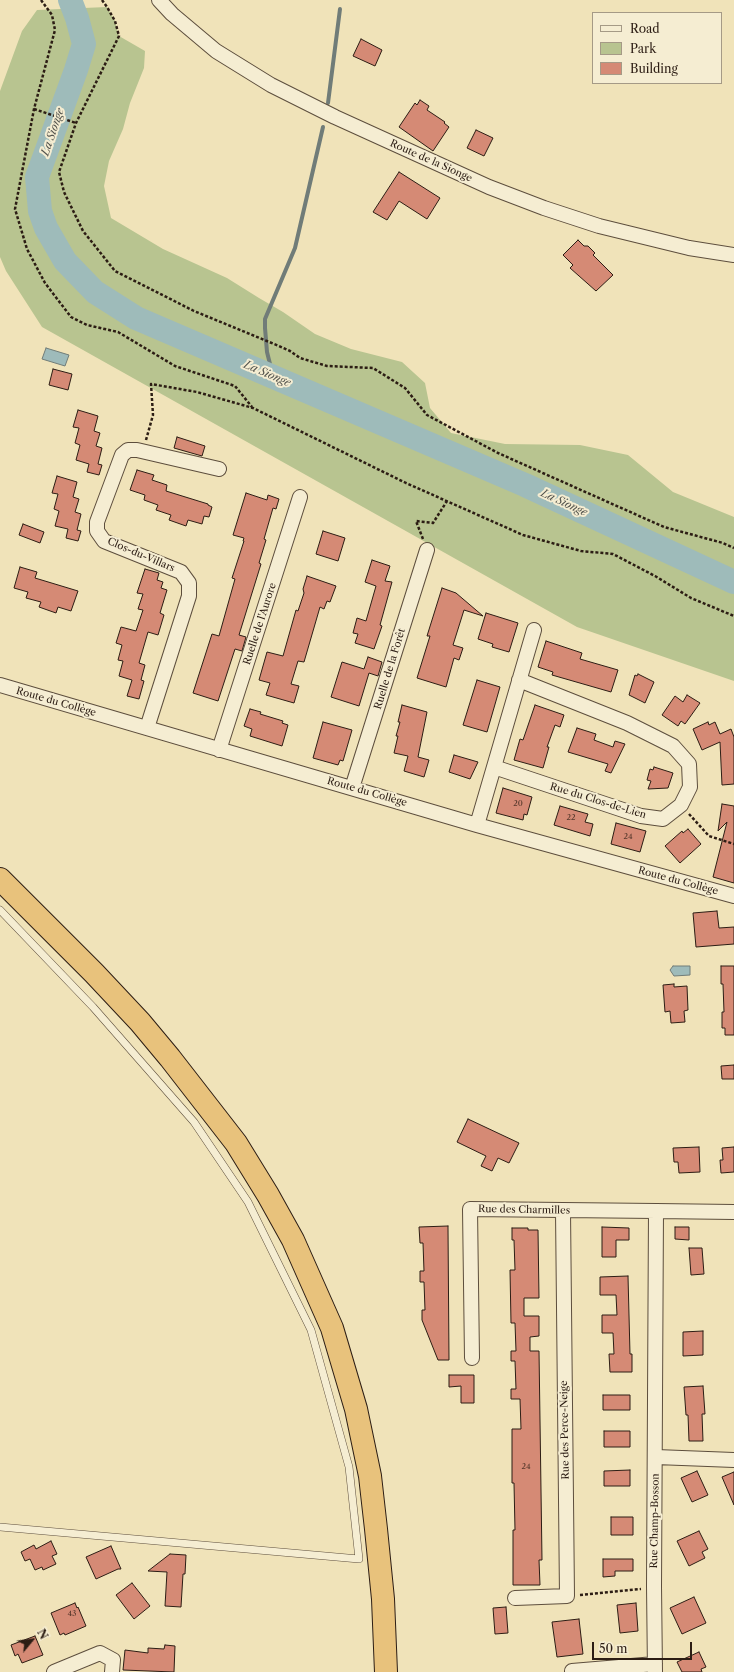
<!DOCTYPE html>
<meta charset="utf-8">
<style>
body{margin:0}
#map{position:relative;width:734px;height:1672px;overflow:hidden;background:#f0e3b9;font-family:"Libre Caslon Text",serif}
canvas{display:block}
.legend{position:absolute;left:592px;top:12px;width:130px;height:72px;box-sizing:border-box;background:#f5edd2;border:1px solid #a59a86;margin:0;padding:5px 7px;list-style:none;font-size:12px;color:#2c1d14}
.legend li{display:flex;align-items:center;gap:8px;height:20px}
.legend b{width:20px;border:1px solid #a59a86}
.north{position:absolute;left:12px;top:1620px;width:40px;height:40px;-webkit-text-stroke:3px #f5edd2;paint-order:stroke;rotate:61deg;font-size:11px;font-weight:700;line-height:16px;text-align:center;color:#2c1d14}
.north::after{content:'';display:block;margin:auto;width:14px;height:18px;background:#2c1d14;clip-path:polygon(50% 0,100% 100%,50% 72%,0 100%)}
.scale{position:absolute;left:592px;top:1642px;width:100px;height:18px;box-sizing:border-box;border:2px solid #2c1d14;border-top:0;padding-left:5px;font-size:12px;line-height:14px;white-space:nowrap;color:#2c1d14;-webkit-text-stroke:3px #f5edd2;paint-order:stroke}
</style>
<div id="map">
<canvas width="734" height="1672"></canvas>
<ul class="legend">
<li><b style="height:5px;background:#f5edd2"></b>Road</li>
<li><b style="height:11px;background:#b8c490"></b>Park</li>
<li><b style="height:11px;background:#d58a75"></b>Building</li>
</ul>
<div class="north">N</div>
<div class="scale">50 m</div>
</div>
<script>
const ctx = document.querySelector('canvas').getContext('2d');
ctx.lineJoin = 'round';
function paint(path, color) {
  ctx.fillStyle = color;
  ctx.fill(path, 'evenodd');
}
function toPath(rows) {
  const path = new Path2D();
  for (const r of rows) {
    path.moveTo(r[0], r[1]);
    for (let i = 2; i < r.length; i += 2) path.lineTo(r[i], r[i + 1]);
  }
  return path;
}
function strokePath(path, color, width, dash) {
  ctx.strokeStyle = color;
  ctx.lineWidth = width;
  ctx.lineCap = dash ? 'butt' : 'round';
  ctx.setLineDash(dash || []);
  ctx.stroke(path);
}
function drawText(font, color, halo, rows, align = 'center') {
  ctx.font = font + ' "Libre Caslon Text",serif';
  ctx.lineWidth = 4;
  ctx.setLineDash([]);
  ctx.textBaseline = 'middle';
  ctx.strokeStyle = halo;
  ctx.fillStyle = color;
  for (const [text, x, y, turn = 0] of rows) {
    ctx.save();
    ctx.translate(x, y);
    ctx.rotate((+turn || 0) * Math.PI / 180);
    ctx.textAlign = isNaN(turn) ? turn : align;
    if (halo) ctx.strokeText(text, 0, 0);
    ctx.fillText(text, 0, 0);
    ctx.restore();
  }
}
paint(toPath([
 [107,7,115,21,119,36,145,51,144,68,130,103,123,129,109,161,104,186,111,218,163,249,227,278,259,298,283,312,315,334,351,349,402,362,425,383,430,408,451,433,505,444,580,445,628,455,673,492,734,517,734,681,577,627,42,327,6,271,0,257,0,91,22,31,37,10]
]), '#b8c490');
const water = toPath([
 [46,348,69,355,65,366,42,359,46,348],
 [673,966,690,966,690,975,674,976,670,970,673,966]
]);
paint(water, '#9ebbba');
strokePath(water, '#707c78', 1);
strokePath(toPath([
 [328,103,340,9],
 [273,376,267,352,265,328,265,319,295,248,323,127]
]), '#707c78', 4);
strokePath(toPath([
 [70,0,77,18,84,44,76,70,37,177,40,211,46,228,65,261,95,292,136,318,525,485,734,582]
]), '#9ebbba', 24);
const building = toPath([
 [361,39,382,50,375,66,353,56,361,39],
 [420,100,429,106,427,110,445,122,444,123,449,127,433,151,399,127,415,103,417,105,420,100],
 [476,130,493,138,484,156,467,148,476,130],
 [399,172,440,198,427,219,399,201,387,220,373,212,399,172],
 [578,240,584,246,588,246,595,253,593,255,613,275,596,291,570,268,573,265,563,255,578,240],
 [53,369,72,374,68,390,49,385,53,369],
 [78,410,98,416,94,431,100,433,96,446,102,448,98,464,102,465,99,475,87,472,89,464,76,460,80,445,75,443,79,428,73,427,78,410],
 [177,437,205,446,202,456,174,448,177,437],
 [137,470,154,475,152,480,167,485,166,491,208,504,208,505,212,507,209,517,204,516,202,524,188,520,186,526,169,520,171,515,156,510,158,505,144,500,145,495,130,490,137,470],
 [57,476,77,482,73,497,79,499,75,512,81,514,77,530,81,531,78,541,66,538,68,529,55,526,59,511,54,509,58,494,52,493,57,476],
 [246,493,267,500,268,495,279,499,276,509,273,508,264,539,266,540,259,563,261,564,239,635,246,637,242,651,235,649,218,701,193,693,212,634,219,636,235,579,232,578,244,541,243,541,244,538,233,535,246,493],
 [23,524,44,532,40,543,19,535,23,524],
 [323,531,345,538,338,561,316,554,323,531],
 [372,560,390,566,385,581,392,582,380,625,382,626,374,649,355,643,358,634,353,633,357,618,366,621,376,586,365,582,372,560],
 [20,567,37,572,35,578,78,591,71,611,58,607,56,613,39,607,41,602,26,598,28,592,14,588,20,567],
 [145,569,159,573,157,580,163,582,161,588,167,590,160,613,164,615,158,635,148,632,139,663,145,665,141,680,144,681,139,699,127,696,132,680,119,676,123,661,118,660,122,645,116,643,121,627,136,631,143,610,138,609,143,594,137,593,145,569],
 [307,576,336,586,330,602,327,601,324,609,320,607,304,662,298,661,291,684,299,686,294,703,266,695,270,683,259,680,267,652,283,656,296,610,298,611,304,593,303,589,307,576],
 [442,588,456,593,483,616,464,610,453,645,463,648,459,660,454,658,446,687,417,678,430,636,427,636,442,588],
 [486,613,518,623,509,652,492,647,493,644,478,639,486,613],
 [546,641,582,653,580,659,618,670,611,692,552,675,553,672,538,667,546,641],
 [368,657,382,662,378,676,369,673,359,706,331,697,342,662,364,669,368,657],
 [638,674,654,682,645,703,629,695,635,675,637,676,638,674],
 [477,680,500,687,487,732,463,725,477,680],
 [687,695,700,703,685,724,681,721,678,726,662,715,675,696,683,702,687,695],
 [402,705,427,712,418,757,429,760,424,777,404,771,408,756,394,753,398,736,396,736,400,722,398,722,402,705],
 [535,705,564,715,560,727,555,725,547,747,549,747,543,768,514,760,520,739,523,740,535,705],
 [250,709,261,712,260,714,283,721,282,723,288,725,282,746,250,736,252,729,244,726,250,709],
 [323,722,352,730,343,761,340,760,338,765,313,758,323,722],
 [708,722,709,725,715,722,720,734,731,729,734,737,734,784,722,785,720,742,702,750,693,729,708,722],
 [577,728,596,734,594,740,613,747,615,741,625,744,611,773,605,771,608,764,568,752,577,728],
 [454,755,478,762,470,779,449,772,454,755],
 [654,767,673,773,668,788,648,789,651,781,647,780,650,769,653,770,654,767],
 [503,788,532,797,527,815,524,814,523,820,496,813,503,788],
 [722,804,734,806,734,883,713,877,727,822,718,831,722,804],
 [560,806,588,814,585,822,593,824,590,836,554,825,560,806],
 [616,823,646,831,640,852,611,844,616,823],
 [688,829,701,844,680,863,665,846,682,831,683,833,688,829],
 [717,911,719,928,734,927,734,944,696,947,693,913,717,911],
 [721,966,734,966,734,1035,725,1035,725,1028,722,1028,722,1012,724,1012,723,984,721,984,721,966],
 [674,984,674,987,687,986,688,1010,684,1011,685,1022,671,1023,670,1011,665,1012,663,985,674,984],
 [734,1065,734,1079,722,1079,721,1066,734,1065],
 [468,1119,519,1143,509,1163,498,1158,492,1171,481,1166,486,1156,457,1142,468,1119],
 [699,1147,700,1172,679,1173,678,1162,674,1162,673,1148,699,1147],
 [734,1147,734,1172,721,1173,720,1160,723,1160,722,1148,734,1147],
 [448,1226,449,1360,438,1360,422,1320,422,1310,425,1310,424,1282,420,1282,420,1271,424,1271,423,1243,420,1243,419,1227,448,1226],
 [602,1227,629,1228,629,1240,616,1240,616,1257,602,1257,602,1227],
 [675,1227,689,1227,689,1240,675,1239,675,1227],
 [512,1228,528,1228,528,1230,538,1230,539,1298,524,1298,524,1316,539,1316,539,1336,530,1337,530,1351,539,1351,542,1560,539,1560,540,1585,513,1585,513,1530,515,1530,514,1483,512,1483,512,1429,521,1429,520,1399,511,1399,511,1389,516,1389,515,1361,511,1361,511,1351,516,1351,515,1323,511,1323,510,1270,515,1270,514,1240,512,1240,512,1228],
 [689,1248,702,1248,704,1274,691,1275,689,1248],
 [628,1276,630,1354,632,1354,632,1372,610,1372,609,1354,614,1354,613,1333,602,1333,602,1315,617,1315,616,1295,600,1295,600,1277,628,1276],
 [703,1331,703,1355,683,1356,683,1332,703,1331],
 [449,1375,474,1375,474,1403,461,1403,461,1386,449,1387,449,1375],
 [703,1386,705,1414,702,1414,703,1441,689,1441,688,1415,686,1415,684,1387,703,1386],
 [603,1395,630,1395,630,1410,603,1410,603,1395],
 [604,1431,630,1431,630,1447,604,1447,604,1431],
 [630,1470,630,1486,604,1486,604,1471,630,1470],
 [697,1471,708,1495,692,1502,681,1478,697,1471],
 [734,1472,734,1505,722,1477,734,1472],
 [611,1517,633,1517,633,1535,611,1535,611,1517],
 [699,1531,708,1549,702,1552,705,1558,689,1566,677,1541,699,1531],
 [51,1541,57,1554,52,1556,56,1564,43,1570,42,1567,35,1570,30,1559,25,1561,21,1552,34,1545,36,1549,51,1541],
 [111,1546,121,1569,118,1569,96,1579,86,1557,111,1546],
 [170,1554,186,1555,185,1574,183,1574,181,1607,165,1606,167,1572,148,1571,170,1554],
 [603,1559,633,1559,633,1571,615,1571,615,1576,603,1577,603,1559],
 [132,1583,150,1606,134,1619,116,1595,132,1583],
 [694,1597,706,1623,682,1634,670,1608,694,1597],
 [75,1603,77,1608,78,1607,86,1626,65,1635,64,1633,60,1635,51,1613,75,1603],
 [636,1603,638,1631,620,1633,617,1605,636,1603],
 [506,1607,508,1633,495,1634,493,1608,506,1607],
 [579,1619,583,1654,557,1657,552,1622,579,1619],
 [35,1636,43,1655,22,1663,18,1654,15,1656,11,1645,35,1636],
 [165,1645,175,1646,174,1672,123,1670,125,1650,148,1653,148,1648,164,1649,165,1645],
 [699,1652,706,1667,701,1669,702,1672,682,1672,677,1662,699,1652]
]);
paint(building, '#d58a75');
strokePath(building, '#2c1d14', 1);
const service = toPath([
 [0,910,93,1007,194,1122,248,1202,311,1330,349,1467,359,1559,0,1527]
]);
const minor = toPath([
 [159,0,172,14,216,51,271,85,335,117,489,187,544,208,599,226,689,248,734,255],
 [0,685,477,825,734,896],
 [147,728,189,596,189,583,181,572,104,541,97,531,97,522,122,455,128,450,137,450,219,469],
 [219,750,300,497],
 [494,767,641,816,663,819,681,805,690,787,689,764,673,746,627,723,519,680],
 [352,788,427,550],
 [477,825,534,630],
 [472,1358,470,1209,656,1211],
 [656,1457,734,1460],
 [515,1598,567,1596,563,1211],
 [572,1671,655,1664],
 [54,1672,100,1653,113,1660,112,1672],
 [655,1672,654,1586,656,1211,734,1212]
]);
const trunk = toPath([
 [0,879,94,973,140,1022,170,1058,236,1143,268,1195,293,1240,332,1328,356,1409,370,1476,376,1529,383,1599,386,1672]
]);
strokePath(service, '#5d4e3d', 8);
strokePath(minor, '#5d4e3d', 16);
strokePath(trunk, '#2c1d14', 24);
strokePath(toPath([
 [41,0,52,15,55,30,34,109,15,209,27,249,45,283,71,317,87,325,118,332,175,366,235,386,252,407],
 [102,0,107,7,115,21,119,36,76,123,59,172,64,192,83,231,115,271,194,311,279,346,290,351,300,358,327,366,373,368,405,388,427,415,498,453,664,527,723,543,734,548],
 [34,109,76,123],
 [146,440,153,415,151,384,197,392,253,408,406,483,523,535,581,551,613,554,655,576,691,598,734,616],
 [423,539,416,521,433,523,447,501],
 [689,814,709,836,734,844],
 [580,1595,641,1589]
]), '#2c1d14', 2.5, [3, 2]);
strokePath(service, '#f5edd2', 7);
strokePath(minor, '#f5edd2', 14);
strokePath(trunk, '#e8c27c', 22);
drawText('8px', '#56382c', null, [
 ["20",518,804],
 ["22",571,818],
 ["24",628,837],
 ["24",526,1467],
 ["43",72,1614]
]);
drawText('10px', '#2c1d14', '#f5edd2', [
 ["Route de la Sionge",431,161,24],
 ["Clos-du-Villars",141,555,23],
 ["Ruelle de l'Aurore",260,624,-72],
 ["Ruelle de la Forêt",390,669,-73],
 ["Route du Collège",56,702,16],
 ["Route du Collège",367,792,16],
 ["Rue du Clos-de-Lien",598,801,17],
 ["Route du Collège",678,881,15],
 ["Rue des Charmilles",524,1210,1],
 ["Rue des Perce-Neige",565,1430,-91],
 ["Rue Champ-Bosson",655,1521,-89]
]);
drawText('italic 11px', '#54544e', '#f5edd2', [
 ["La Sionge",53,132,-71],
 ["La Sionge",267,374,23],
 ["La Sionge",564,503,25]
]);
</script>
